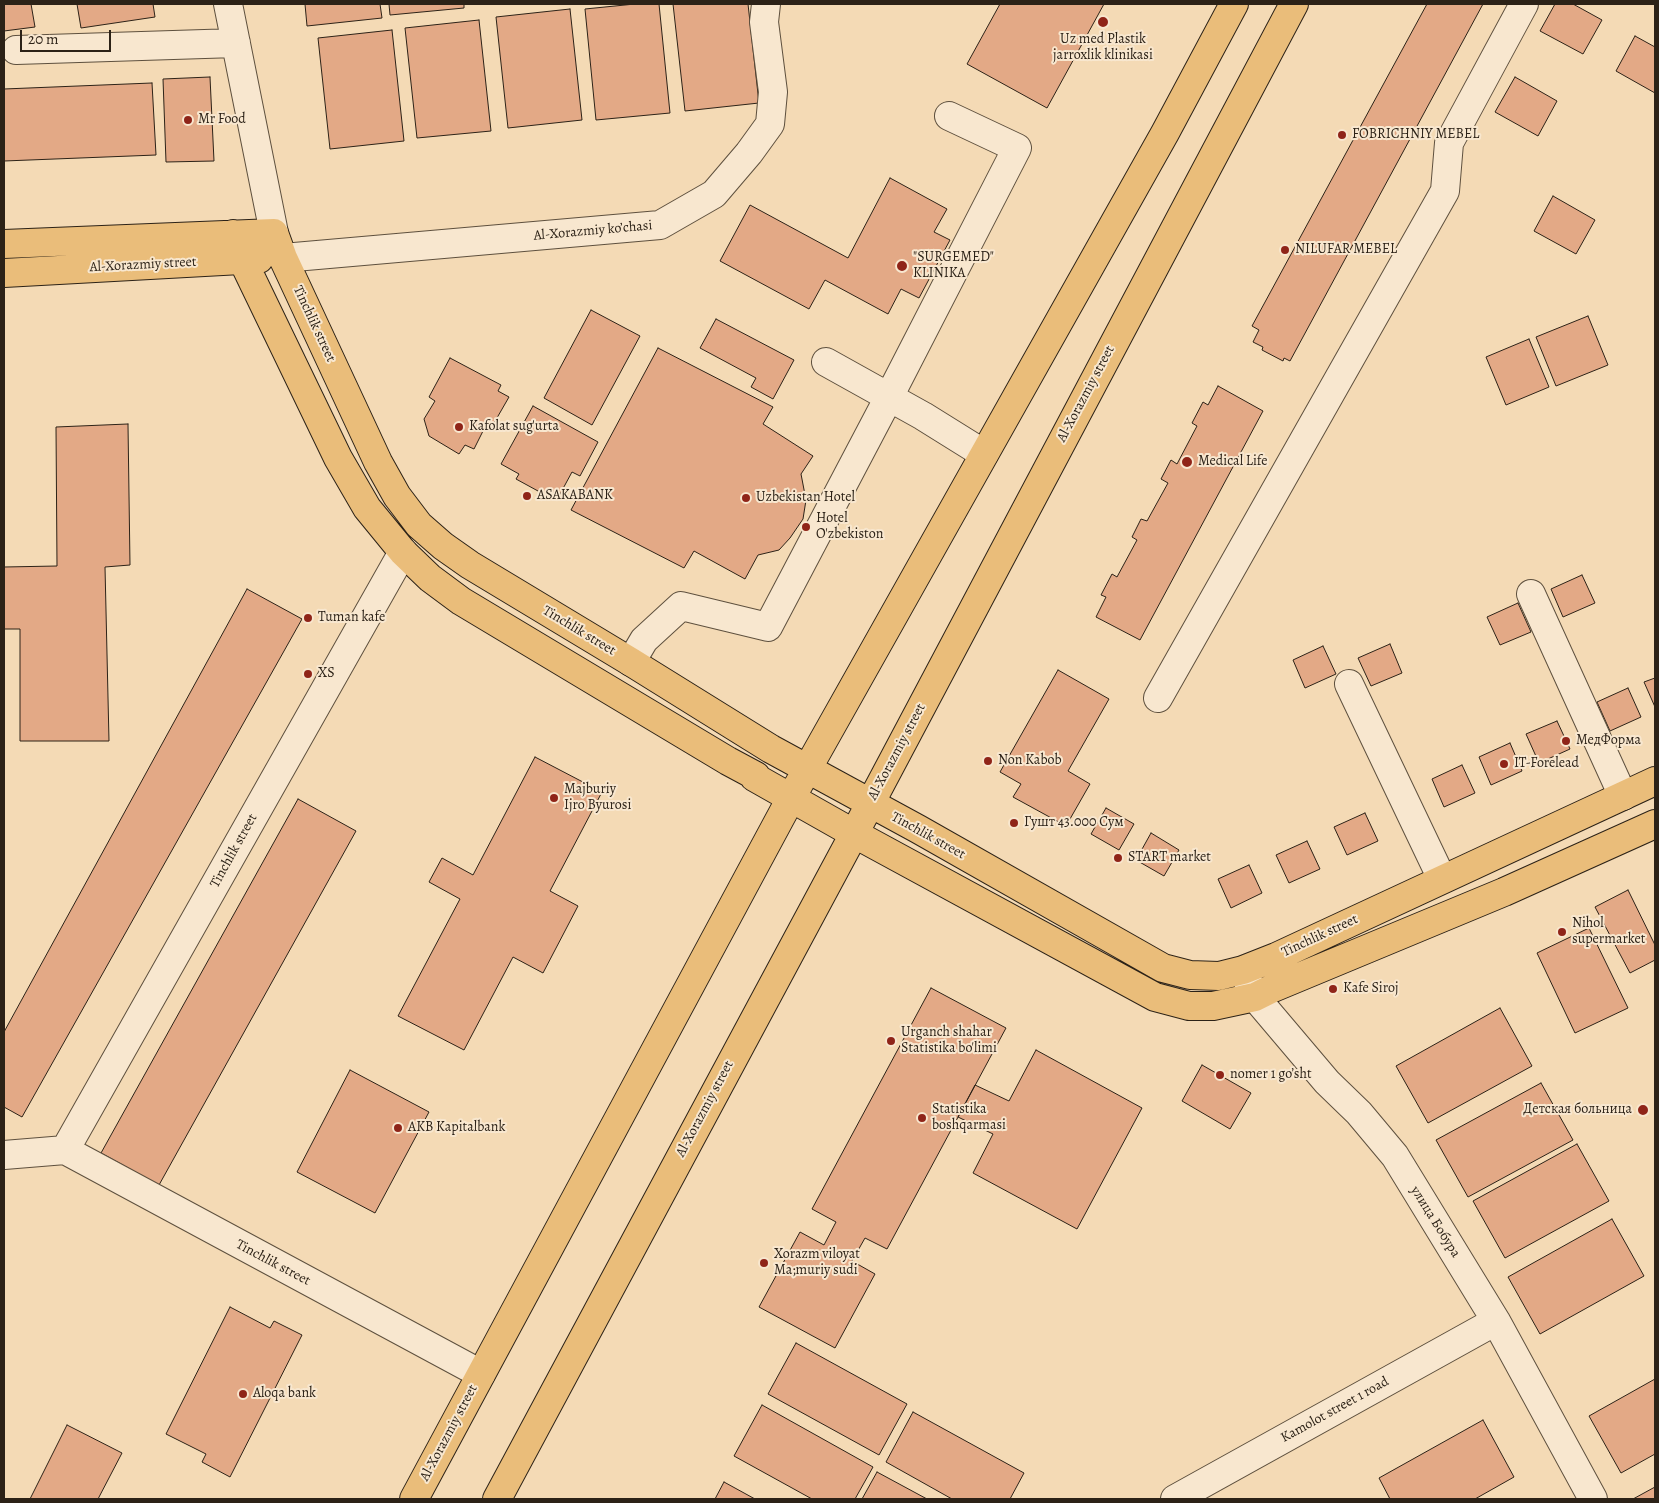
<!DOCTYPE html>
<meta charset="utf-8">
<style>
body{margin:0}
#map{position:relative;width:1659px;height:1503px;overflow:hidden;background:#f4dab5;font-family:Alegreya,serif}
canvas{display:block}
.frame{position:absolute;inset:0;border:5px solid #2c2217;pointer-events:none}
.scale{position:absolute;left:20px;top:30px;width:91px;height:22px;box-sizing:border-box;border:2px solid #2c2217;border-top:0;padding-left:6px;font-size:15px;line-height:18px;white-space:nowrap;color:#2c2217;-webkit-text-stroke:4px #f8e7cf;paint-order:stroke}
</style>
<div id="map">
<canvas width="1659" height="1503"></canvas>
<div class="frame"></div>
<div class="scale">20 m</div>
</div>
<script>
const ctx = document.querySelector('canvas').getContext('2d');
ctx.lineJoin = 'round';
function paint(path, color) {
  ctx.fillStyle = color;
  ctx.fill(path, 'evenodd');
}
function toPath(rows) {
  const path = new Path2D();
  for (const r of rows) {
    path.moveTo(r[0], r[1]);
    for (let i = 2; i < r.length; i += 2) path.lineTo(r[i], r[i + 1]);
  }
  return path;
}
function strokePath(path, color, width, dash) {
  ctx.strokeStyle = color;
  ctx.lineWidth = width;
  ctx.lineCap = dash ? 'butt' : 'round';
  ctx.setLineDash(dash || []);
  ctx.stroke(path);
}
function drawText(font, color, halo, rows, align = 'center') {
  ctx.font = font + ' Alegreya,serif';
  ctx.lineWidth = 4;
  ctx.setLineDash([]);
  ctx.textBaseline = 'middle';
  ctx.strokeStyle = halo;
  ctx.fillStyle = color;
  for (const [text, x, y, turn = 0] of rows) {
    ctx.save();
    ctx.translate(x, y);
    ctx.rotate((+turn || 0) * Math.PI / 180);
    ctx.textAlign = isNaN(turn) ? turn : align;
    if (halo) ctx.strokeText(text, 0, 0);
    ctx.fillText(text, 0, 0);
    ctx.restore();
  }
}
const building = toPath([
 [4,4,31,4,35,27,4,31,4,4],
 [77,4,153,4,155,17,81,28,77,4],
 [305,4,380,4,382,18,307,26,305,4],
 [389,4,464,4,464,8,390,15,389,4],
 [635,4,659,4,670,113,596,120,585,9,635,4],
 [673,4,748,4,759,103,685,111,673,4],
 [1000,4,1104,4,1047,108,967,64,1000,4],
 [1427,4,1483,4,1290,361,1284,358,1283,361,1262,350,1263,347,1253,342,1259,330,1252,326,1427,4],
 [1555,4,1573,4,1602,20,1583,54,1540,31,1555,4],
 [570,9,582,120,508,128,496,17,570,9],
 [479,20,491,131,417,138,405,28,479,20],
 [392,30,404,141,330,149,318,38,392,30],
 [1635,36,1655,47,1655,93,1616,71,1635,36],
 [210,77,214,161,166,162,163,79,210,77],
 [1515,77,1557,101,1538,136,1495,112,1515,77],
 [152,83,156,155,4,161,4,89,152,83],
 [890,178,947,209,934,232,950,240,919,298,901,289,888,314,825,280,809,309,720,261,750,205,848,258,890,178],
 [1553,196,1595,220,1576,254,1534,231,1553,196],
 [591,310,640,336,592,425,544,398,591,310],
 [1588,316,1608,365,1556,386,1536,337,1588,316],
 [716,319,794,360,773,399,751,387,756,378,700,348,716,319],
 [1529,339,1549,387,1506,405,1486,357,1529,339],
 [658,348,773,407,763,424,813,456,801,474,806,500,803,519,790,538,779,550,758,555,745,579,694,551,684,568,571,510,658,348],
 [450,358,501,385,498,391,509,397,490,430,485,427,474,449,465,445,459,454,429,436,424,419,435,401,429,397,450,358],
 [1218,386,1263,411,1140,640,1096,617,1106,597,1101,595,1112,574,1117,577,1137,540,1132,537,1141,519,1147,521,1168,483,1161,479,1171,460,1177,464,1197,426,1192,423,1203,402,1208,405,1218,386],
 [533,406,598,442,580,476,572,472,559,496,552,492,549,497,516,479,519,474,501,464,533,406],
 [128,424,130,565,105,567,109,741,20,741,20,629,4,629,4,567,57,566,56,427,128,424],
 [1582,575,1595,603,1563,617,1551,589,1582,575],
 [247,589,302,619,22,1117,4,1107,4,1032,247,589],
 [1518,603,1531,632,1500,645,1487,617,1518,603],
 [1390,644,1402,673,1371,686,1358,658,1390,644],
 [1323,646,1336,674,1305,688,1293,660,1323,646],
 [1058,670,1109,699,1068,771,1090,784,1066,826,1013,797,1021,784,1000,772,1058,670],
 [1655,678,1655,707,1644,682,1655,678],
 [1628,688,1641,717,1610,731,1597,702,1628,688],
 [1557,721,1570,749,1539,763,1526,734,1557,721],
 [1510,743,1522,771,1491,785,1479,757,1510,743],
 [535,757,602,792,550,891,578,906,543,973,513,957,464,1050,398,1016,460,899,429,882,442,858,473,875,535,757],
 [1462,765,1475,793,1444,807,1432,779,1462,765],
 [298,799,356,831,159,1185,101,1153,298,799],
 [1106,808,1134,824,1119,850,1091,834,1106,808],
 [1365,813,1378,841,1347,855,1334,827,1365,813],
 [1151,833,1179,850,1164,876,1136,860,1151,833],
 [1307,841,1320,869,1289,883,1276,855,1307,841],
 [1249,865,1262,893,1231,908,1218,879,1249,865],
 [1628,890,1655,945,1655,960,1630,973,1595,907,1628,890],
 [1589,928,1628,1008,1575,1033,1537,953,1589,928],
 [931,988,1006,1028,887,1249,865,1238,852,1261,875,1274,835,1348,759,1307,800,1232,824,1245,836,1222,812,1209,931,988],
 [1500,1008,1532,1066,1428,1123,1396,1066,1500,1008],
 [1036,1050,1142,1108,1077,1229,973,1173,993,1134,958,1117,975,1085,1009,1101,1036,1050],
 [1202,1065,1251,1093,1230,1129,1182,1101,1202,1065],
 [350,1070,429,1112,375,1213,297,1172,350,1070],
 [1541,1083,1573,1140,1468,1197,1436,1140,1541,1083],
 [1577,1144,1609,1201,1505,1258,1473,1201,1577,1144],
 [1612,1219,1644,1276,1540,1334,1508,1277,1612,1219],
 [230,1307,270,1328,274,1321,302,1335,230,1477,202,1462,206,1454,166,1434,230,1307],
 [796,1343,907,1404,879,1455,768,1394,796,1343],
 [1655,1379,1655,1454,1621,1473,1589,1416,1655,1379],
 [762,1405,873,1467,855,1499,812,1499,734,1456,762,1405],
 [913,1412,1024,1473,1010,1499,952,1499,886,1462,913,1412],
 [1483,1420,1514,1477,1475,1499,1390,1499,1379,1478,1483,1420],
 [67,1425,122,1453,98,1499,30,1499,67,1425],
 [877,1472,927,1499,862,1499,877,1472],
 [724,1482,755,1499,715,1499,724,1482],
 [1655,1487,1655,1499,1633,1499,1655,1487]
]);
paint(building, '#e3a986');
strokePath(building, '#2c2217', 1);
const minor = toPath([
 [228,4,274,233],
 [16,50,236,43],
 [283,258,660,225,714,194,749,153,770,124,773,92,764,22,766,4],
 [826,362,923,416,984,454],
 [1531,594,1623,796],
 [631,662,644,640,681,606,768,627,889,397,1017,148,949,116],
 [1349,684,1442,879],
 [1158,698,1445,191,1449,143,1524,4],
 [1246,977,1255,997,1327,1082,1359,1113,1395,1156,1496,1321,1593,1499],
 [65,1150,403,552],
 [4,1155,65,1150,481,1374],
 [1175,1499,1496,1321]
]);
const major = toPath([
 [233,234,242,259,338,458,367,508,403,552,430,578,461,601,728,761,756,776,754,777,853,833,1155,997,1189,1006,1213,1006,1255,997,1273,988,1504,892,1655,824],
 [4,244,274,233,283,258,378,462,397,496,419,525,443,546,470,565,631,662,771,749,918,829,1163,968,1190,975,1219,976,1243,970,1276,957,1655,781],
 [4,273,259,259],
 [414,1499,791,798,1165,133,1234,4],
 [497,1499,870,804,1294,4]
]);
strokePath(minor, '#5e503e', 30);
strokePath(major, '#2c2217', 30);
strokePath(minor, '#f8e7cf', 28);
strokePath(major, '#eabd7a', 28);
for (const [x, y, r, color] of [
 [1103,22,6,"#8f2418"],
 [188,120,5,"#8f2418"],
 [1342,135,5,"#8f2418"],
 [1285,250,5,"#8f2418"],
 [902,266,6,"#8f2418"],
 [459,427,5,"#8f2418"],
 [1187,462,6,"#8f2418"],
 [527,496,5,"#8f2418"],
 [746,498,5,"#8f2418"],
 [806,527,5,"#8f2418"],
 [308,618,5,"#8f2418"],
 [308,674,5,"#8f2418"],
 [1566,741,5,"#8f2418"],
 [988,761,5,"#8f2418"],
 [1504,764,5,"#8f2418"],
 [554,798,5,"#8f2418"],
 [1014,823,5,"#8f2418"],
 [1118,858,5,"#8f2418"],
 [1562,932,5,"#8f2418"],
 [1333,989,5,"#8f2418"],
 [891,1041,5,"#8f2418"],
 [1220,1075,5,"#8f2418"],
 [1643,1110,6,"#8f2418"],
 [922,1118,5,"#8f2418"],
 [398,1128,5,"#8f2418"],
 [764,1263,5,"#8f2418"],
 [243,1394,5,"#8f2418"]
]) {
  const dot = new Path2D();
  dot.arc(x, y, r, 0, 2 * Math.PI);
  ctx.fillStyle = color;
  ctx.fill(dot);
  strokePath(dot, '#f8e7cf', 2);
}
drawText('14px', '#2c2217', '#f8e7cf', [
 ["Uz med Plastik",1103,40,"center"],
 ["jarroxlik klinikasi",1103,56,"center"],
 ["Mr Food",198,120],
 ["FOBRICHNIY MEBEL",1352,135],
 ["NILUFAR MEBEL",1295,250],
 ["\"SURGEMED\"",913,258],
 ["KLINIKA",913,274],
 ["Kafolat sug'urta",469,427],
 ["Medical Life",1198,462],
 ["ASAKABANK",537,496],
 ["Uzbekistan Hotel",756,498],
 ["Hotel",816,519],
 ["O'zbekiston",816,535],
 ["Tuman kafe",318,618],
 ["XS",318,674],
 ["МедФорма",1576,741],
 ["Non Kabob",998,761],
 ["IT-Forelead",1514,764],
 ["Majburiy",564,790],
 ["Ijro Byurosi",564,806],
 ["Гушт 43.000 Сум",1024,823],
 ["START market",1128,858],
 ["Nihol",1572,924],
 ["supermarket",1572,940],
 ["Kafe Siroj",1343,989],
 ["Urganch shahar",901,1033],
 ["Statistika bo'limi",901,1049],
 ["nomer 1 go’sht",1230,1075],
 ["Statistika",932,1110],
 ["boshqarmasi",932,1126],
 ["Детская больница",1632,1110,"right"],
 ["AKB Kapitalbank",408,1128],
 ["Xorazm viloyat",774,1255],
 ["Ma;muriy sudi",774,1271],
 ["Aloqa bank",253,1394]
], 'left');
drawText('14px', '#2c2217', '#f8e7cf', [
 ["Al-Xorazmiy ko’chasi",593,231,-5],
 ["Al-Xorazmiy street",143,265,-3],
 ["Tinchlik street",314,324,65],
 ["Al-Xorazmiy street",1086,394,-62],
 ["Tinchlik street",579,631,31],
 ["Al-Xorazmiy street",897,752,-62],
 ["Tinchlik street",928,836,29],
 ["Tinchlik street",234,851,-61],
 ["Tinchlik street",1320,936,-25],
 ["Al-Xorazmiy street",705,1109,-62],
 ["улица Бобура",1435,1222,58],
 ["Tinchlik street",273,1263,28],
 ["Kamolot street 1 road",1335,1410,-29],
 ["Al-Xorazmiy street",449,1433,-62]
]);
</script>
